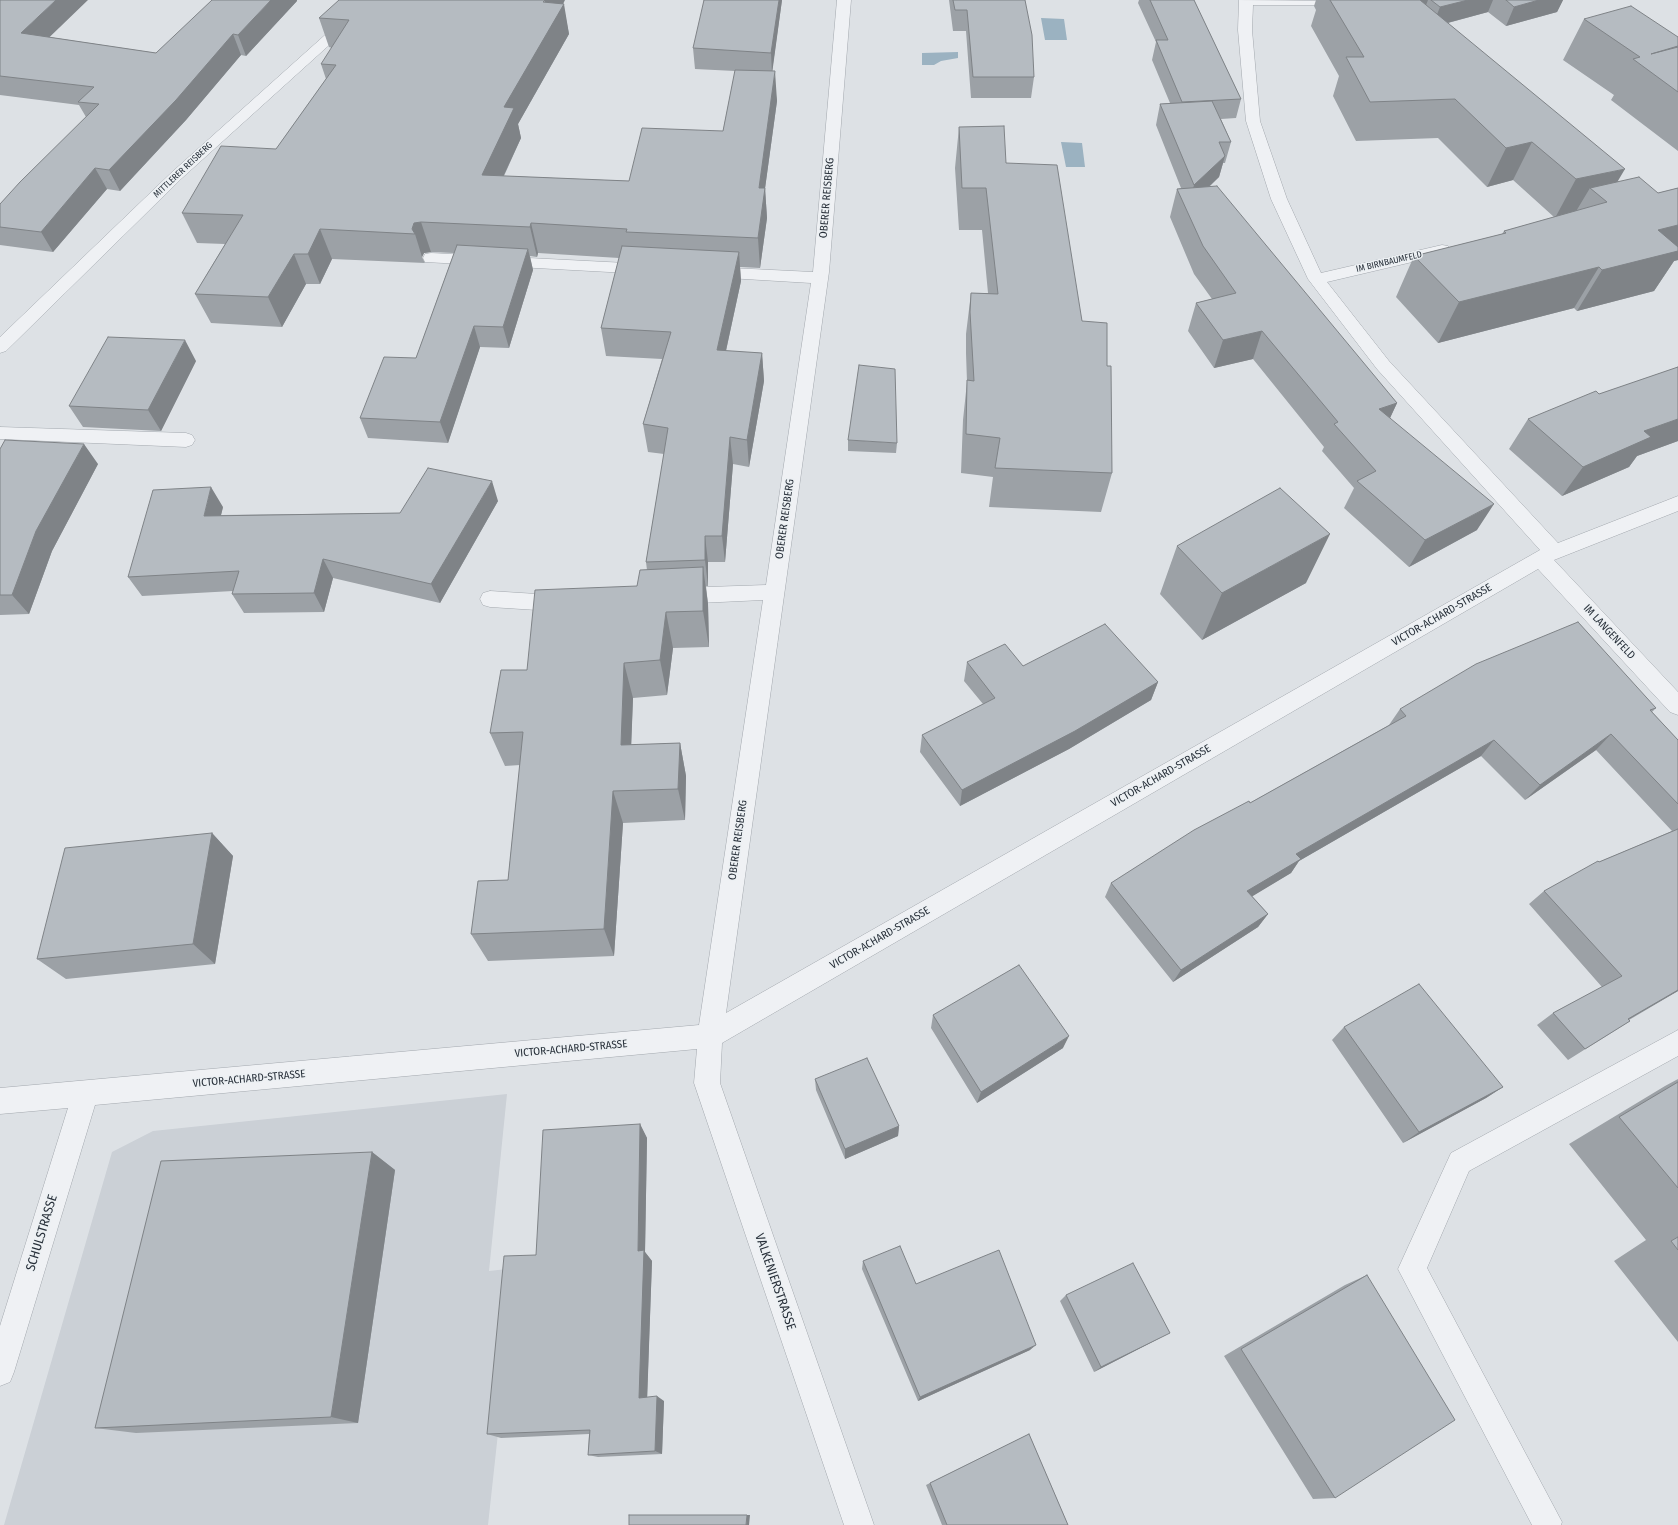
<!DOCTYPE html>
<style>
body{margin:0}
canvas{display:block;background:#dde1e5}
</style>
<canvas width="1678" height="1525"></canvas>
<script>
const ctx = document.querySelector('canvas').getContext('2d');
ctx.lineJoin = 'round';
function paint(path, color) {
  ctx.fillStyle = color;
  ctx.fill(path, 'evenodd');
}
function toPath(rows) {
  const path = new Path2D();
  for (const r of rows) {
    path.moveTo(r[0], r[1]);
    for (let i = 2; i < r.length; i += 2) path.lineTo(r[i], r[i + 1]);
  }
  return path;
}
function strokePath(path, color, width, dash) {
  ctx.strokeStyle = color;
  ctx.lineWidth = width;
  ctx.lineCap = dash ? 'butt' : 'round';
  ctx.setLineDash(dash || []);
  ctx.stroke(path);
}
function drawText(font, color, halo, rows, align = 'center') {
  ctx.font = font + ' "Fira Sans Condensed",sans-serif';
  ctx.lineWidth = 3;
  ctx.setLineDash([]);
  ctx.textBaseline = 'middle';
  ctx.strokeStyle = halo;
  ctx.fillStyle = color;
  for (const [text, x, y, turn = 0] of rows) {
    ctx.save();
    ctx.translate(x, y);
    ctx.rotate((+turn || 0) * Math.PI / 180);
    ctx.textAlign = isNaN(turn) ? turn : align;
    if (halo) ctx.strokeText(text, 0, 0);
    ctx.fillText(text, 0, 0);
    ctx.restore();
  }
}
paint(toPath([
 [507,1094,489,1271,516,1268,488,1525,4,1525,112,1152,153,1131]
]), '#cbd0d6');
paint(toPath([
 [1041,18,1064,19,1067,40,1045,40],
 [958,52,958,58,941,61,934,65,922,65,922,53],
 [1061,142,1082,143,1085,167,1066,167]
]), '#9bb2c1');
const minor = toPath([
 [364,0,379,0,181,179,6,351,0,353,0,337,171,173,364,0],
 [837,0,851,0,829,272,726,1013,1540,550,1377,369,1308,279,1271,199,1246,121,1238,30,1239,0,1351,1,1349,4,1344,5,1253,5,1252,30,1260,121,1287,199,1321,273,1442,245,1448,246,1450,250,1448,254,1442,255,1327,282,1389,361,1558,543,1678,496,1678,511,1554,560,1678,692,1678,715,1670,712,1538,569,722,1043,720,1083,874,1525,844,1525,694,1083,697,1049,95,1105,14,1372,10,1382,0,1386,0,1326,68,1108,0,1114,0,1088,699,1025,763,600,678,604,671,602,668,596,671,590,678,588,766,585,811,283,711,277,705,276,703,272,705,268,711,267,813,272,837,0],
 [431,253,646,264,652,265,654,269,652,273,646,274,425,262,423,258,425,254,431,253],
 [0,427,186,433,192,435,195,440,192,445,186,447,0,439,0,427],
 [490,591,537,594,563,593,570,595,573,601,570,607,563,609,537,610,490,607,483,605,480,599,483,593,490,591],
 [1678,1030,1678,1056,1469,1171,1427,1268,1562,1522,1561,1525,1532,1525,1398,1269,1451,1153,1678,1030]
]);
strokePath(minor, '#a3a8ae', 1);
paint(minor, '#eff1f4');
paint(toPath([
 [0,0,49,37,156,53,297,1,246,56,241,55,186,120,120,191,107,189,53,252,0,245,0,204,86,117,79,105,0,95],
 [782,0,772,71,777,101,765,188,767,218,760,268,740,267,741,281,726,351,762,353,764,381,749,467,733,464,725,562,708,562,708,586,706,586,708,604,709,647,673,648,667,695,633,698,631,745,680,743,686,776,685,820,623,823,614,956,488,961,471,934,508,880,520,765,505,766,490,733,527,670,637,586,647,570,646,562,664,454,648,452,643,424,662,359,606,356,601,328,619,258,538,253,537,257,530,256,533,270,509,348,480,347,448,443,368,438,360,418,416,358,454,253,431,252,424,253,422,257,425,263,332,259,320,284,306,284,282,327,211,323,195,294,225,244,197,243,182,213,276,149,326,79,321,64,332,48,329,47,319,18,563,4,569,34,518,124,521,138,504,176,629,181,723,131,735,71,695,69,693,48],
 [949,0,1025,0,1034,77,1031,98,971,98,966,31,953,31],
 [1139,0,1194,0,1241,99,1236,118,1221,119,1231,142,1225,163,1223,163,1219,177,1209,187,1397,403,1390,418,1477,530,1409,567,1344,508,1354,488,1322,451,1324,447,1253,359,1214,368,1188,331,1196,303,1212,299,1194,274,1170,217,1177,189,1181,188,1156,125,1160,104,1170,103,1152,60,1156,42,1138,3],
 [1316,0,1563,0,1557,12,1506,26,1488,12,1448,23,1617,181,1658,193,1678,188,1678,260,1674,261,1654,291,1577,311,1574,308,1438,343,1396,297,1414,256,1502,234,1504,231,1554,217,1513,180,1487,187,1438,138,1356,141,1333,96,1339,76,1311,26,1316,10,1314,6],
 [1584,19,1678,37,1678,151,1611,100,1614,95,1563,60],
 [959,127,1006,163,1082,321,1107,366,1112,473,1101,512,989,507,993,477,961,473,963,420,967,382,966,353,966,334,971,293,988,293,982,230,959,230,955,168],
 [196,361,161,431,83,427,69,406],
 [1678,367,1678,441,1637,456,1629,467,1562,496,1509,449,1528,419],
 [848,440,897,443,896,453,848,451],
 [0,449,98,464,52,551,29,614,0,615],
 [498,501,440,603,333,578,324,612,244,613,232,594,233,591,142,596,128,577,223,507,221,515,400,513],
 [1177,546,1306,583,1202,640,1160,594],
 [967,662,1023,666,1158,682,1151,700,1069,749,960,806,920,752,922,735,983,704,964,681],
 [1656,708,1652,712,1678,740,1678,991,1629,1020,1630,1021,1568,1060,1537,1025,1553,1013,1602,987,1529,904,1544,891,1599,862,1672,831,1596,750,1525,800,1481,756,1299,861,1291,873,1252,896,1268,914,1258,927,1173,982,1105,897,1111,883,1250,803,1389,725,1400,709],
 [212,833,233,856,215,964,66,979,37,959],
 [933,1015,1063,1048,977,1103,931,1028],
 [1344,1027,1503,1087,1486,1098,1403,1143,1332,1040],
 [815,1079,899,1126,898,1136,845,1159,816,1090],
 [1678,1079,1678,1342,1614,1261,1646,1240,1569,1144,1665,1086],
 [640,1124,647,1138,645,1252,652,1261,647,1397,664,1401,662,1454,598,1457,588,1455,589,1434,501,1438,487,1434,536,1255],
 [372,1152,395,1170,358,1423,136,1433,95,1428],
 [863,1261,916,1284,1030,1350,918,1401,862,1269],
 [1367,1275,1335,1498,1313,1499,1224,1356,1345,1285],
 [1066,1295,1160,1338,1094,1372,1060,1301],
 [1029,1434,1068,1525,942,1525,926,1485]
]), '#9ca1a6');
paint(toPath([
 [56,0,88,0,32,54,21,33],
 [271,0,297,0,297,1,246,56,238,35],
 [545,0,565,0,559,12,564,4,569,34,518,124,521,138,490,205,482,175,504,107],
 [779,0,782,0,772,74,771,53],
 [1415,0,1428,0,1416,31],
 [1468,0,1493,0,1488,12,1432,27,1440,7],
 [1539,0,1563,0,1557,12,1506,26,1514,7],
 [233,34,241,55,186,120,120,191,109,170],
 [775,71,777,101,761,218,759,188],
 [1532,142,1513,180,1487,187,1506,148],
 [1225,156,1219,177,1188,206,1194,185],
 [95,168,107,189,53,252,41,232],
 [1625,169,1606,201,1590,188,1575,213,1555,218,1576,179],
 [765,188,767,218,760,268,758,238],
 [421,222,431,252,424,253,422,257,415,234,412,229,414,223],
 [531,223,538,253,537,257,530,227],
 [1678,225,1678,260,1674,261,1654,291,1577,311,1602,270,1658,230],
 [320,229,332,259,320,284,308,254],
 [528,249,533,270,509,348,503,327],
 [739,252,741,281,720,378,717,350],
 [294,254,306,284,282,327,268,297],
 [1599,267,1574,308,1438,343,1459,302],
 [474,326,480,347,448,443,440,422],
 [1262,331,1253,359,1214,368,1223,340],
 [185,340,196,361,161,431,148,410],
 [762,353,764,381,749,467,747,440],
 [1397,403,1384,431,1379,409],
 [1678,419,1678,441,1637,456,1629,467,1562,496,1583,467,1644,431],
 [730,437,733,464,725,562,722,536],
 [84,444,98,464,52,551,29,614,12,595,36,531],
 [492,481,498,501,440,603,431,584],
 [211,487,223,507,216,535,204,516],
 [1494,504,1477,530,1409,567,1425,540],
 [1330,534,1306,583,1202,640,1222,593],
 [705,536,708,562,708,586,705,560],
 [323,559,333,578,324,612,314,593],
 [703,567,708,604,709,647,703,611],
 [666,612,673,648,667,695,660,660],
 [624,663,633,698,630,778,621,745],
 [1158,682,1151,700,1069,749,960,806,962,790],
 [1611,734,1596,750,1525,800,1540,785],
 [1494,740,1481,756,1299,861,1291,873,1238,905,1247,891,1296,854],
 [680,743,686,776,685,820,678,789],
 [613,791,623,823,614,956,604,929],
 [212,833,233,856,215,964,193,944],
 [1268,914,1258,927,1173,982,1181,970],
 [1678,990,1678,991,1610,1030,1628,1019],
 [1069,1036,1063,1048,977,1103,981,1092],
 [1503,1087,1486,1098,1403,1143,1419,1132],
 [640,1124,647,1138,645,1252,652,1261,647,1403,639,1398,638,1251],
 [899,1126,898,1136,845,1159,845,1149],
 [372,1152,395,1170,358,1423,331,1417],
 [1170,1333,1160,1338,1094,1372,1101,1367],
 [1036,1345,1030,1350,918,1401,920,1397],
 [657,1396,664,1401,662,1454,655,1451],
 [747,1515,750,1515,749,1525,746,1525]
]), '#7f8387');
const building = toPath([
 [0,0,56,0,21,33,156,53,212,0,271,0,238,35,233,34,176,100,109,170,95,168,41,232,0,227,0,204,20,182,99,104,78,102,94,87,0,76,0,0],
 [339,0,545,0,543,2,564,4,504,107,514,108,482,175,629,181,642,128,723,131,735,70,775,71,759,188,765,188,758,238,626,232,627,229,531,223,530,227,421,222,414,223,412,229,415,234,320,229,308,254,294,254,268,297,195,294,243,215,182,213,221,146,276,149,336,65,321,64,349,20,319,18,339,0],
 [704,0,779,0,771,53,693,48,704,0],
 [953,0,1025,0,1032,35,1034,77,973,77,967,10,955,10,953,0],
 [1150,0,1194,0,1241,99,1182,102,1156,40,1168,40,1150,0],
 [1330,0,1420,0,1625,169,1576,179,1532,142,1506,148,1455,99,1370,102,1346,57,1364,57,1330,0],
 [1431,0,1468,0,1440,7,1431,0],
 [1506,0,1539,0,1514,7,1506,0],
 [1631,6,1678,37,1678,46,1651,54,1678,47,1678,92,1633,59,1640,57,1584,19,1631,6],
 [1212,101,1231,142,1219,142,1225,156,1194,185,1160,104,1212,101],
 [1004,126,1006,163,1057,165,1082,321,1107,323,1107,366,1111,366,1112,473,995,468,1000,438,966,434,967,380,974,381,970,312,971,293,998,294,986,188,962,188,959,127,1004,126],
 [1639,177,1658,193,1678,188,1678,225,1658,230,1678,247,1678,251,1602,270,1599,267,1459,302,1414,256,1506,233,1504,231,1607,202,1590,188,1639,177],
 [1217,186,1397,403,1379,409,1494,504,1425,540,1357,481,1376,471,1334,424,1338,422,1262,331,1223,340,1196,303,1236,293,1203,246,1177,189,1217,186],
 [457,245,528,249,503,327,474,326,440,422,360,418,384,357,416,358,457,245],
 [622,246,739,252,717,350,762,353,747,440,730,437,722,536,705,536,705,560,646,562,668,428,643,424,671,332,601,328,622,246],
 [108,337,185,340,148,410,69,406,108,337],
 [859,365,895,369,897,443,848,440,859,365],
 [1678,367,1678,419,1644,431,1651,437,1583,467,1528,419,1596,391,1599,394,1678,367],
 [5,440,84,444,36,531,12,595,0,595,0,449,5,440],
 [428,468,492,481,431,584,323,559,314,593,232,594,239,571,128,577,153,490,211,487,204,516,400,513,428,468],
 [1280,488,1330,534,1222,593,1177,546,1280,488],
 [703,567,703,611,666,612,660,660,624,663,621,745,680,743,678,789,613,791,604,929,471,934,478,881,508,880,523,732,490,733,501,670,527,670,535,590,637,586,640,570,703,567],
 [1578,622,1656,708,1650,710,1678,740,1678,804,1611,734,1540,785,1494,740,1296,854,1301,859,1247,891,1268,914,1181,970,1111,883,1194,830,1249,801,1250,803,1406,716,1400,709,1476,664,1578,622],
 [1105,624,1158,682,1075,731,962,790,922,735,995,698,967,662,1005,644,1023,666,1105,624],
 [1678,829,1678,990,1628,1019,1630,1021,1585,1049,1553,1013,1622,976,1544,891,1598,861,1599,862,1678,829],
 [212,833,193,944,37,959,65,848,212,833],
 [1019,965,1069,1036,981,1092,933,1015,1019,965],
 [1419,984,1503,1087,1419,1132,1344,1027,1419,984],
 [867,1058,899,1126,845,1149,815,1079,867,1058],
 [1678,1082,1678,1188,1619,1117,1678,1082],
 [640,1124,638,1251,644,1250,639,1398,657,1396,655,1451,588,1455,590,1430,487,1434,504,1256,536,1255,543,1130,640,1124],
 [372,1152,331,1417,95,1428,161,1161,372,1152],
 [1678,1237,1678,1250,1671,1241,1678,1237],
 [900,1246,916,1284,999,1250,1036,1345,920,1397,863,1261,900,1246],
 [1133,1263,1170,1333,1101,1367,1066,1295,1133,1263],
 [1367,1275,1455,1420,1335,1498,1241,1349,1367,1275],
 [1029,1434,1068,1525,947,1525,930,1483,1029,1434],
 [629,1515,747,1515,746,1525,629,1525,629,1515]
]);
paint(building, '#b5bbc1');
strokePath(building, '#7f8387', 1);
drawText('9px', '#28303a', '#ecf0f3', [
 ["MITTLERER REISBERG",183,170,-43],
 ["IM BIRNBAUMFELD",1389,262,-13]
]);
drawText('11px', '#28303a', '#ecf0f3', [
 ["OBERER REISBERG",827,198,-85],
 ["OBERER REISBERG",785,519,-82],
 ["VICTOR-ACHARD-STRASSE",1442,615,-30],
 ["IM LANGENFELD",1609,632,47],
 ["VICTOR-ACHARD-STRASSE",1161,776,-30],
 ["OBERER REISBERG",738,840,-82],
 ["VICTOR-ACHARD-STRASSE",880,938,-30],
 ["VICTOR-ACHARD-STRASSE",571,1049,-5],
 ["VICTOR-ACHARD-STRASSE",249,1079,-5]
]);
drawText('13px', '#28303a', '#ecf0f3', [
 ["SCHULSTRASSE",42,1233,-73],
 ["VALKENIERSTRASSE",775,1282,71]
]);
</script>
